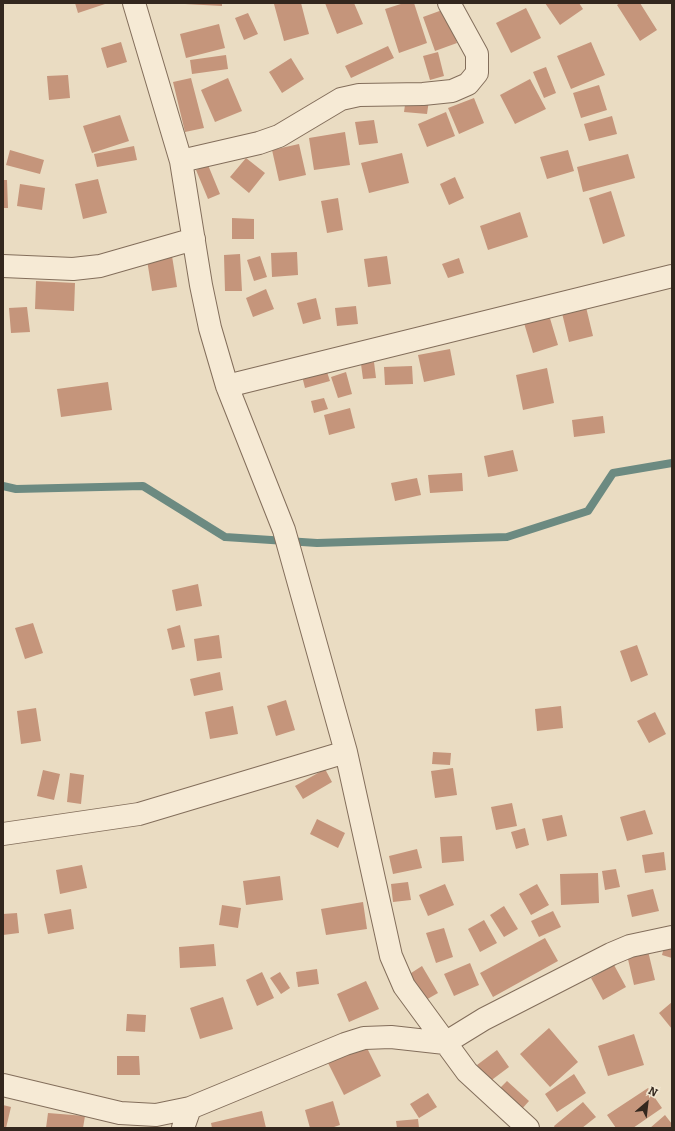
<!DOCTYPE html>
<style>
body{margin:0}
#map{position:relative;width:675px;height:1131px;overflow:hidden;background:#eadcc2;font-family:Bitter,serif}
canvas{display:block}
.frame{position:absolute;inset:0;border:4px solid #33271e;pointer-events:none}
.north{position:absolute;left:627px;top:1083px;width:40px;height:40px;-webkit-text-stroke:3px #f2e7d1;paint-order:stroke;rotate:28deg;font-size:11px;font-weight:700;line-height:16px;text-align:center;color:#33271e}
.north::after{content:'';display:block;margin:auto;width:14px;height:18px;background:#33271e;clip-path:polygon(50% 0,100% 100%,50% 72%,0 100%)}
</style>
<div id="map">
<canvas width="675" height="1131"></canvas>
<div class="frame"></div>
<div class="north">N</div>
</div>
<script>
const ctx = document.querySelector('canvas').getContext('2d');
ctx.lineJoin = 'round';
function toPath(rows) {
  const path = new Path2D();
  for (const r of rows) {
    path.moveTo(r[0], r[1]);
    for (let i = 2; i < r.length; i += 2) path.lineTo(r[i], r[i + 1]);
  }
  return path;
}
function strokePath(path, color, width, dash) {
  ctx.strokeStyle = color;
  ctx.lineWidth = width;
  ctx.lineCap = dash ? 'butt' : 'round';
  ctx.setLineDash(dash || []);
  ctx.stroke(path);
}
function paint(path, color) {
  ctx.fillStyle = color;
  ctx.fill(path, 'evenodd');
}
strokePath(toPath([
 [3,486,16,489,143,486,225,537,317,543,507,537,588,511,613,473,672,463]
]), '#6c8a81', 8);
paint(toPath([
 [75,3,108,3,78,13],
 [185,3,222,3,222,6,185,4],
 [277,3,301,3,309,34,284,41,274,4],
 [325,3,354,3,363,24,337,34],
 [404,3,414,3,427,43,399,53,385,9],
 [545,3,579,3,583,9,560,25],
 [620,3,640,3,657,30,640,41,617,5],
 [526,8,541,38,511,53,496,23],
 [445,9,457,43,435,51,423,17],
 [248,13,258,34,244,40,235,18],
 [219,24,225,48,186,58,180,34],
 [121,42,127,62,107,68,101,48],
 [591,42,605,75,571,89,557,56],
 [388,46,394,58,351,78,345,66],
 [438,52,444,76,430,80,423,56],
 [226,55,228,69,192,74,190,60],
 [291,58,304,79,282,93,269,72],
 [546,67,556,93,544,98,533,72],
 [68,75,70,98,49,100,47,76],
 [191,78,204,128,185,132,173,82],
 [228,78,242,111,215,122,201,90],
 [530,79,546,109,515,124,500,95],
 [599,85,607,110,581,118,573,93],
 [406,98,429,100,427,114,404,112],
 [474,98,484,123,459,134,448,108],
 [446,112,455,136,427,147,418,124],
 [120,115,129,141,92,153,83,126],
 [612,116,617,134,589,141,584,124],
 [374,120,378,143,359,145,355,122],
 [345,132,350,165,314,170,309,138],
 [299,144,306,175,279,181,272,150],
 [134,146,137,160,97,167,94,154],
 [10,150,44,160,40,174,6,165],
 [568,150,574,171,547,179,540,157],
 [402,153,409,183,369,193,361,163],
 [628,154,635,178,583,192,577,167],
 [246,158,265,173,249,193,230,177],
 [208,165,220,194,208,199,196,170],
 [455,177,464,198,449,205,440,184],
 [98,179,107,213,83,219,75,184],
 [3,180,7,180,8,208,3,208],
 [20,184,45,188,42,210,17,206],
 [611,191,625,236,603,244,589,198],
 [338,198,343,230,327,233,321,201],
 [520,212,528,237,488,250,480,226],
 [232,218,254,219,254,239,232,239],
 [297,252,298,275,272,277,271,253],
 [240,254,242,291,225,291,224,255],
 [172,256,177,287,152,291,147,260],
 [260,256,267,277,254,281,247,260],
 [387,256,391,284,368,287,364,259],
 [459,258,464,273,448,278,442,264],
 [36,281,75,283,74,311,35,309],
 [266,289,274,309,253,317,246,298],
 [316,298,321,319,303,324,297,303],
 [585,303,593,336,569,342,561,309],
 [356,306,358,324,337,326,335,308],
 [27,307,30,332,11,333,9,308],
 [549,315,558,345,533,353,524,323],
 [450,349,455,375,424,382,418,355],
 [374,362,376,378,363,379,361,364],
 [412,366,413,384,385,385,384,367],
 [547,368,554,403,523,410,516,375],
 [326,369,330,381,305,388,302,376],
 [346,372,352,394,338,398,331,377],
 [108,382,112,410,61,417,57,389],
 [324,398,328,409,314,413,311,401],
 [350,408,355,428,329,435,324,415],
 [603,416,605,433,574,437,572,420],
 [513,450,518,471,488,477,484,456],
 [462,473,463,491,430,493,428,475],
 [417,478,421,495,395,501,391,483],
 [198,584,202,606,176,611,172,590],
 [33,623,43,653,25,659,15,628],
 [180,625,185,647,172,650,167,629],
 [219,635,222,658,197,661,194,639],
 [637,645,648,675,631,682,620,651],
 [220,672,223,690,194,696,190,679],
 [286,700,295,730,276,736,267,706],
 [233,706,238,734,210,739,205,712],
 [561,706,563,728,537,731,535,709],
 [36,708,41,741,21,744,17,711],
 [655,712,666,734,649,743,637,721],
 [433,752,451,753,450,765,432,764],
 [453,768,457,795,435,798,431,771],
 [325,769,332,782,303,799,295,786],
 [43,770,60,774,54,800,37,796],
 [70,773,84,775,81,804,67,802],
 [512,803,517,826,496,830,491,807],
 [645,810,653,834,627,841,620,817],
 [562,815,567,836,547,841,542,819],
 [317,819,345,833,338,848,310,834],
 [525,828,529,845,516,849,511,832],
 [462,836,464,861,442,863,440,837],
 [417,849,422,868,393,874,389,856],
 [664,852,666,870,645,873,642,855],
 [82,865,87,888,60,894,56,870],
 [616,869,620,887,605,890,602,871],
 [598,873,599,903,561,905,560,874],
 [280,876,283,900,246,905,243,881],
 [408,882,411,900,393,902,391,884],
 [445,884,454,905,428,916,419,895],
 [537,884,549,905,531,915,519,894],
 [653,889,659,911,632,917,627,895],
 [363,902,367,929,326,935,321,909],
 [222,905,241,908,238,928,219,925],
 [504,906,518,929,504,937,490,915],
 [71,909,74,929,48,934,44,914],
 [553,911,561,927,539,937,531,921],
 [17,913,19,933,3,935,3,914],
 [484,920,497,943,480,952,468,929],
 [444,928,453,957,436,963,426,933],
 [545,938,558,961,493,997,480,973],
 [214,944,216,966,180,968,179,947],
 [664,947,672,949,672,958,662,955],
 [648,951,655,980,634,985,627,955],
 [470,963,479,985,454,996,444,974],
 [614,965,626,987,603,1000,591,978],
 [422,966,438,993,424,1001,408,975],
 [317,969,319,984,298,987,296,972],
 [262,972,274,998,257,1006,246,980],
 [280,972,290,988,281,994,270,978],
 [366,981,379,1009,349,1022,337,994],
 [223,997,233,1029,200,1039,190,1008],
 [672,1002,672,1029,659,1013],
 [127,1014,146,1015,145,1032,126,1031],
 [549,1028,578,1062,550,1087,520,1054],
 [634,1034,644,1065,608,1076,598,1046],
 [364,1042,381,1076,344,1095,327,1061],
 [497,1050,509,1067,489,1082,477,1065],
 [117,1056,139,1056,140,1075,117,1075],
 [574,1074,586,1093,557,1112,545,1094],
 [507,1081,529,1101,521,1110,498,1090],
 [648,1088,662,1108,633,1128,616,1128,607,1115],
 [428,1093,437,1107,419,1118,410,1104],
 [333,1101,340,1125,331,1128,310,1128,305,1110],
 [583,1102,596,1117,582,1128,555,1128,554,1126],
 [3,1105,11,1107,6,1128,3,1128],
 [262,1111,266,1128,212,1128,211,1123],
 [48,1113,85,1116,83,1128,46,1128],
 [665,1115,672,1124,672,1128,650,1128],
 [418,1119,419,1128,397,1128,396,1121]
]), '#c5957b');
const minor = toPath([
 [134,3,181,161,201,285,210,328,227,386,284,530,346,752,391,956,404,986,467,1072,528,1128],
 [181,161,259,143,279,136,341,99,359,95,423,94,452,91,468,84,477,73,477,54,449,3],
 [3,266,73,269,100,266,194,239],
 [227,386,672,276],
 [3,834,139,814,346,752],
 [3,1085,120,1113,156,1115,190,1108,345,1044,364,1038,391,1037,445,1043,484,1019,611,954,630,946,672,937],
 [183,1128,190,1108]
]);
strokePath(minor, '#836e5b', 24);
strokePath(minor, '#f6ead5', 22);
</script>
